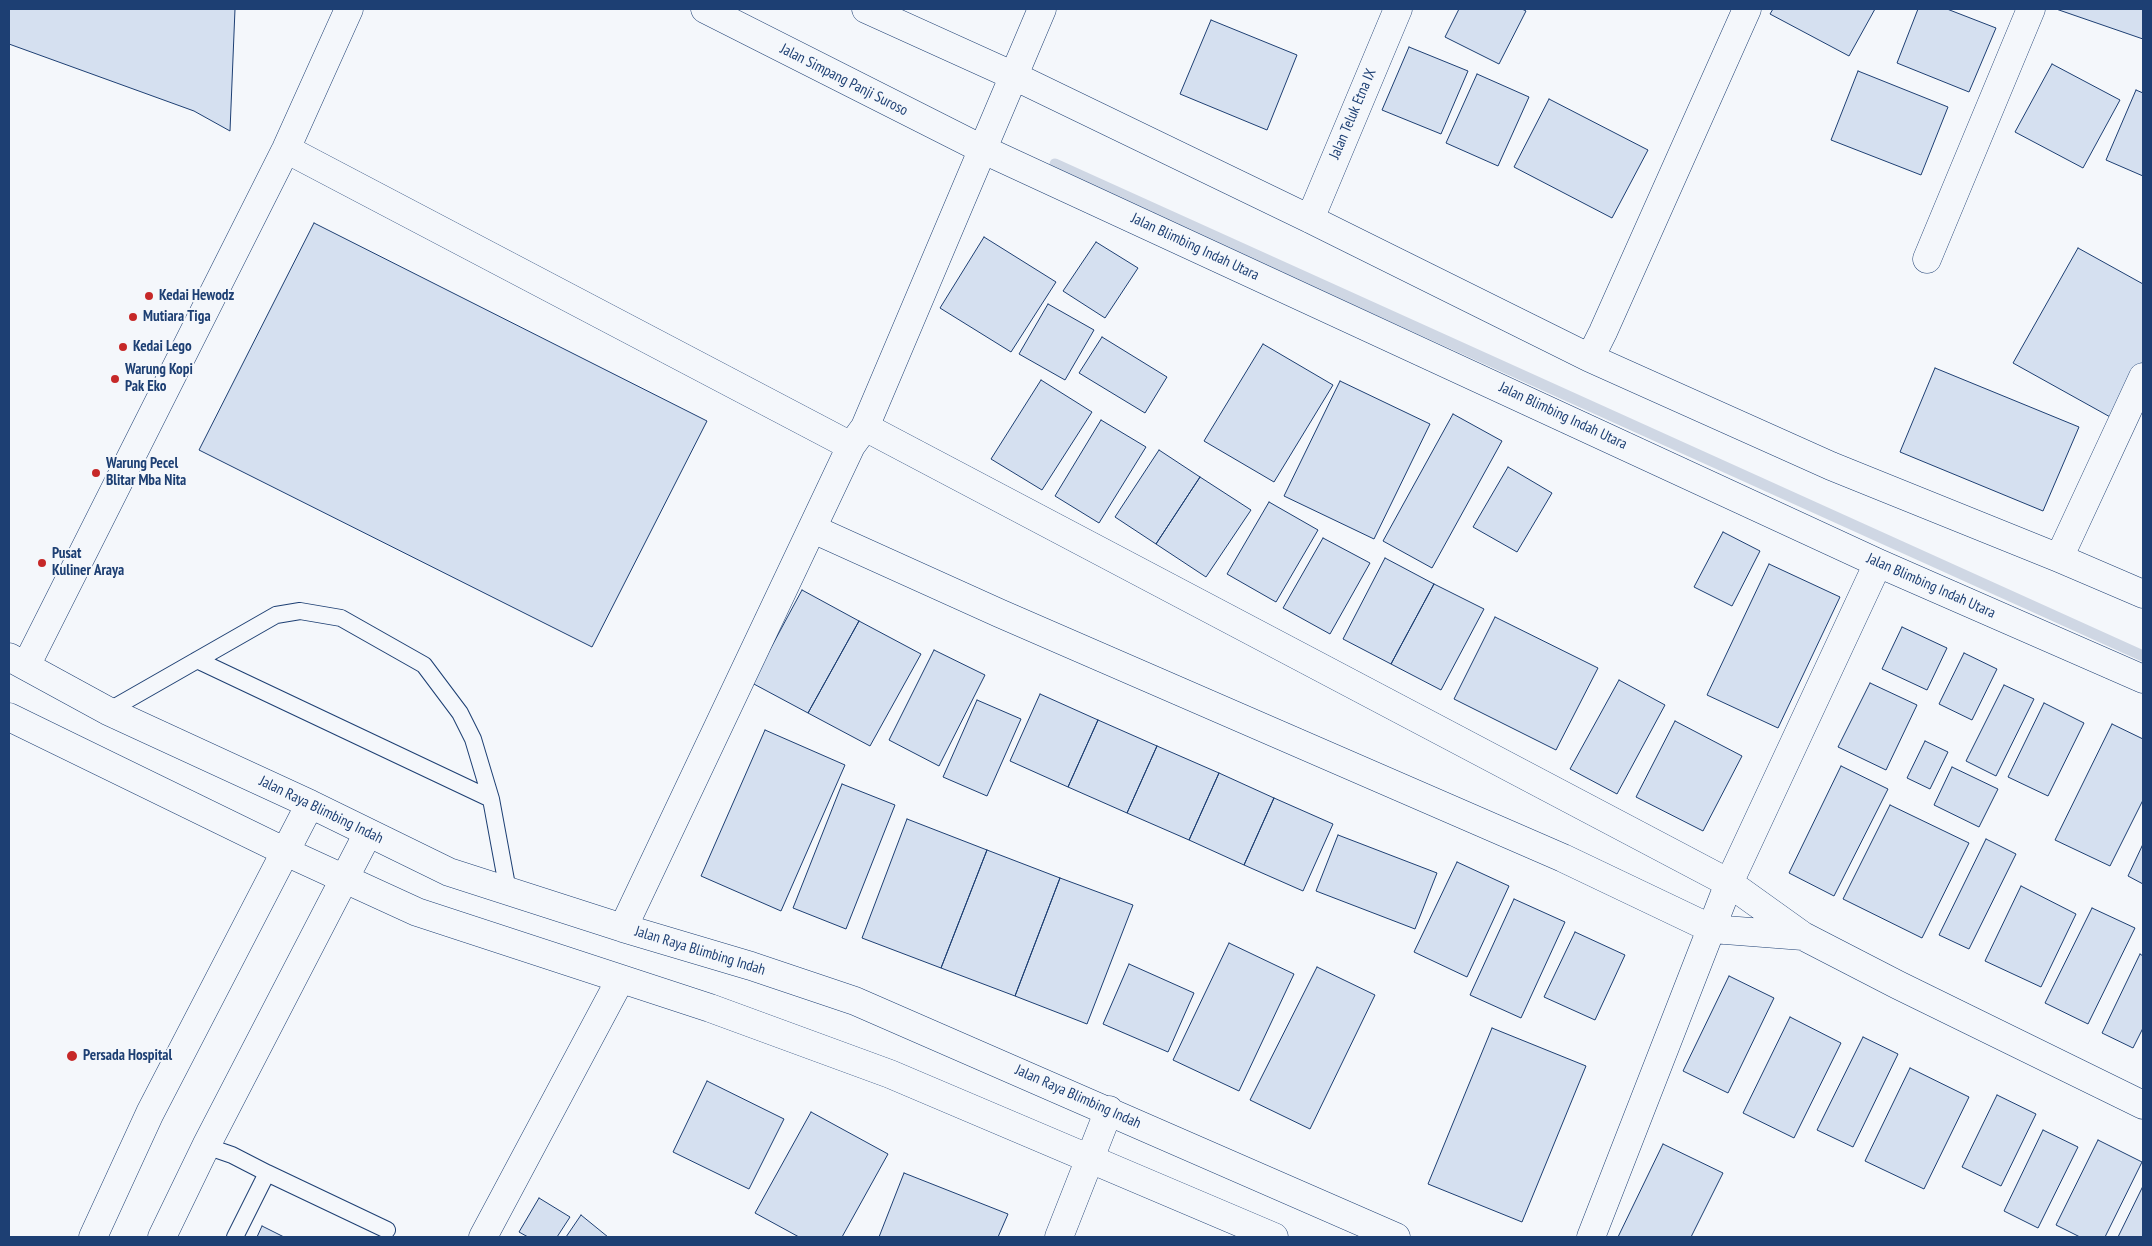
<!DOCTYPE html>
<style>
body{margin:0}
#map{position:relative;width:2152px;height:1246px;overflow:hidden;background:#f4f7fb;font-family:"PT Sans Narrow",sans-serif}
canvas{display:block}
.frame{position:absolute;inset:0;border:10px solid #1d3f73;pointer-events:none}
</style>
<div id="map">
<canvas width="2152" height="1246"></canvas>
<div class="frame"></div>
</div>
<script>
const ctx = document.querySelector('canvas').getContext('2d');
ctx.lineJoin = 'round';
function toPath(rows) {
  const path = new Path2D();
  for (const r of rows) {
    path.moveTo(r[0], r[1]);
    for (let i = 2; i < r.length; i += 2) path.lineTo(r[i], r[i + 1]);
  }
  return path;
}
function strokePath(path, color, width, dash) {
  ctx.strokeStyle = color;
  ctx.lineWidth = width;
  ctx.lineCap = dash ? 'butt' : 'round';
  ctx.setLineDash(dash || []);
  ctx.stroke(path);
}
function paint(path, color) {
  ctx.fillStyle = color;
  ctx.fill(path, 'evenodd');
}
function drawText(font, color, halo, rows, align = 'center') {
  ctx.font = font + ' "PT Sans Narrow",sans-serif';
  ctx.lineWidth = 4;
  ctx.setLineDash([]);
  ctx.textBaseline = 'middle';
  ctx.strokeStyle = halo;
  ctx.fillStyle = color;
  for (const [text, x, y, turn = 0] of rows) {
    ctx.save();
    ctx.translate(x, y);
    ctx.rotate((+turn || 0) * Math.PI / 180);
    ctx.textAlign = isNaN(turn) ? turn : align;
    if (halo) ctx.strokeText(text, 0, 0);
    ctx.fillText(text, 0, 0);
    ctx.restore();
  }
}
strokePath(toPath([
 [1055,164,2143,656]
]), '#cfd7e4', 11);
const building = toPath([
 [9,9,235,9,230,131,194,111,9,44,9,9],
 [1459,9,1522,9,1526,11,1499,64,1445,37,1459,9],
 [1773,9,1875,9,1849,56,1770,14,1773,9],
 [1918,9,1947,9,1996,28,1969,92,1897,63,1918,9],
 [2056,9,2143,9,2143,39,2056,9],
 [1211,20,1297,55,1267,130,1180,94,1211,20],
 [1409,47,1468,71,1441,134,1382,110,1409,47],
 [2052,64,2120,100,2083,168,2015,132,2052,64],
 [1858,71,1948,107,1921,175,1831,140,1858,71],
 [1477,74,1529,97,1498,166,1446,143,1477,74],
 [2136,90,2143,93,2143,176,2106,160,2136,90],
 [1549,99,1648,150,1612,218,1514,167,1549,99],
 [314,223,707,421,592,647,199,450,314,223],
 [984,237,1056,282,1011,352,940,308,984,237],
 [1096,242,1138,268,1105,318,1063,291,1096,242],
 [2078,248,2143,284,2143,363,2112,418,2013,363,2078,248],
 [1048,304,1094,330,1065,380,1019,354,1048,304],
 [1102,337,1167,377,1145,413,1079,373,1102,337],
 [1263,344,1333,385,1274,482,1204,441,1263,344],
 [1935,368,2079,427,2043,511,1900,452,1935,368],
 [1041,380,1092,412,1042,490,991,459,1041,380],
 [1340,381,1430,424,1374,539,1284,496,1340,381],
 [1453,414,1502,441,1432,568,1383,541,1453,414],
 [1101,420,1146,447,1099,523,1055,496,1101,420],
 [1159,450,1200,477,1156,544,1115,517,1159,450],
 [1508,467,1552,493,1517,552,1473,527,1508,467],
 [1200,477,1251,510,1206,577,1156,544,1200,477],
 [1269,502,1318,530,1276,602,1227,574,1269,502],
 [1723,532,1760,551,1732,606,1694,587,1723,532],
 [1323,538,1370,563,1330,634,1283,608,1323,538],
 [1385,558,1434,584,1391,664,1343,639,1385,558],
 [1769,564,1840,597,1778,728,1707,695,1769,564],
 [1434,584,1484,609,1441,690,1391,664,1434,584],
 [802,590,859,621,808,713,752,683,802,590],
 [1495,617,1598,668,1556,750,1454,699,1495,617],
 [859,621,921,654,870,746,808,713,859,621],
 [1902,627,1947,648,1927,690,1882,669,1902,627],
 [934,650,985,675,939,766,889,740,934,650],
 [1964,653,1997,669,1972,720,1939,704,1964,653],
 [1619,680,1665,705,1617,794,1570,769,1619,680],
 [1870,683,1917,705,1886,770,1838,747,1870,683],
 [2004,685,2034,699,1996,776,1966,761,2004,685],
 [1040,694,1098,720,1068,787,1010,761,1040,694],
 [977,700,1021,719,987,796,943,777,977,700],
 [2044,703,2084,723,2048,796,2008,777,2044,703],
 [1098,720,1157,746,1127,813,1068,787,1098,720],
 [1675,721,1742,756,1703,831,1636,797,1675,721],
 [2112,724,2143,739,2143,800,2110,866,2055,840,2112,724],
 [765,730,845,765,781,911,701,876,765,730],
 [1925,741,1948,752,1930,789,1907,778,1925,741],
 [1157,746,1219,773,1189,840,1127,813,1157,746],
 [1841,766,1888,789,1834,896,1789,873,1841,766],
 [1952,767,1998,789,1979,827,1934,805,1952,767],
 [1219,773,1274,798,1244,865,1189,840,1219,773],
 [842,784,895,805,846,929,793,908,842,784],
 [1274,798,1333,824,1303,891,1244,865,1274,798],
 [1890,805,1969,843,1922,938,1843,899,1890,805],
 [907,819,987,850,941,968,862,938,907,819],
 [1338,835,1437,873,1415,929,1316,891,1338,835],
 [1986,839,2016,854,1969,949,1939,935,1986,839],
 [2143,844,2143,884,2128,876,2143,844],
 [987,850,1060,878,1015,996,941,968,987,850],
 [1457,862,1509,886,1467,977,1414,952,1457,862],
 [1060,878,1133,905,1087,1024,1015,996,1060,878],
 [2021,886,2076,914,2041,987,1985,961,2021,886],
 [1514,899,1565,922,1521,1018,1470,995,1514,899],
 [2092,908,2135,928,2088,1024,2045,1003,2092,908],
 [1575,932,1625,955,1595,1020,1544,997,1575,932],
 [1229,943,1294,974,1239,1091,1173,1060,1229,943],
 [2140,954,2143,956,2143,1028,2133,1048,2102,1033,2140,954],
 [1129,964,1194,993,1168,1052,1103,1024,1129,964],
 [1317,967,1375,995,1310,1129,1250,1100,1317,967],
 [1729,976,1774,998,1728,1093,1683,1071,1729,976],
 [1790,1017,1841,1043,1794,1138,1743,1113,1790,1017],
 [1492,1028,1586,1066,1522,1222,1428,1184,1492,1028],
 [1863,1037,1898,1054,1853,1147,1817,1130,1863,1037],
 [1910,1068,1969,1097,1924,1189,1865,1161,1910,1068],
 [707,1081,784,1119,749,1189,673,1152,707,1081],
 [1997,1095,2036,1114,2001,1186,1962,1167,1997,1095],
 [811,1112,888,1154,842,1237,799,1237,755,1213,811,1112],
 [2043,1130,2078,1147,2038,1228,2004,1211,2043,1130],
 [2098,1140,2142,1162,2105,1237,2080,1237,2056,1225,2098,1140],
 [1663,1144,1723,1173,1691,1237,1618,1237,1663,1144],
 [904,1173,1008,1214,998,1237,879,1237,904,1173],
 [2143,1186,2143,1237,2118,1237,2143,1186],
 [539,1198,570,1217,557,1237,528,1237,519,1232,539,1198],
 [581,1215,608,1237,566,1237,581,1215],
 [262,1226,284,1237,257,1237,262,1226]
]);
paint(building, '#d5e0f0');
strokePath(building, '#1d3f73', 1);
const lane = toPath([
 [197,660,491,799],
 [108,711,276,615,300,611,341,618,424,665,460,713,473,739,491,799,508,891],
 [206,1146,232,1155,267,1173,235,1237],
 [267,1173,387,1230]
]);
const street = toPath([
 [705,9,984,150,1878,563,2143,679],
 [866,9,1014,76,1310,219,1590,358,1831,466,2059,558,2143,594],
 [286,149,851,446],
 [1310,219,1398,9],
 [1927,259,2031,9],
 [1590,358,1603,332,1747,9],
 [865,427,1729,883,1803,936,1898,985,2143,1105],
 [813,529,999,613,1563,858,1712,929,1803,936],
 [2059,558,2143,377],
 [9,657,108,711,310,804,449,872,623,928,751,966,855,1001,1396,1237],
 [26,666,286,149,349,9],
 [9,717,286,852,417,912,710,1008,890,1074,1274,1237],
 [623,928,851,446,865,427,1042,9],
 [93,1237,150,1113,310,804],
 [162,1237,206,1146,368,833],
 [483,1237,620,980],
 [1059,1237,1109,1110],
 [1591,1237,1729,883,1878,563]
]);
strokePath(lane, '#1d3f73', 18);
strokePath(street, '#1d3f73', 29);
strokePath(lane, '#f4f7fb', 16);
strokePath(street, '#f4f7fb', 28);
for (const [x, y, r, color] of [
 [149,296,5,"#c62828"],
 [133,317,5,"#c62828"],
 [123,347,5,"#c62828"],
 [115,379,5,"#c62828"],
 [96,473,5,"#c62828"],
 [42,563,5,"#c62828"],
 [72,1056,6,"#c62828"]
]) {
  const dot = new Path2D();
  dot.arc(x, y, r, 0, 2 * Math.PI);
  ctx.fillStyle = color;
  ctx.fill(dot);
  strokePath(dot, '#f4f7fb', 2);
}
drawText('15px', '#1d3f73', '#f4f7fb', [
 ["Jalan Simpang Panji Suroso",844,80,27],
 ["Jalan Teluk Etna IX",1353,114,-67],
 ["Jalan Blimbing Indah Utara",1195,247,25],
 ["Jalan Blimbing Indah Utara",1563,416,25],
 ["Jalan Blimbing Indah Utara",1931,586,24],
 ["Jalan Raya Blimbing Indah",321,810,26],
 ["Jalan Raya Blimbing Indah",700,951,17],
 ["Jalan Raya Blimbing Indah",1078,1097,24]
]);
drawText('bold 15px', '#1d3f73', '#f4f7fb', [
 ["Kedai Hewodz",159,296],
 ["Mutiara Tiga",143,317],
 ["Kedai Lego",133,347],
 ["Warung Kopi",125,370],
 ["Pak Eko",125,387],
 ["Warung Pecel",106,464],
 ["Blitar Mba Nita",106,481],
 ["Pusat",52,554],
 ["Kuliner Araya",52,571],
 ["Persada Hospital",83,1056]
], 'left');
</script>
